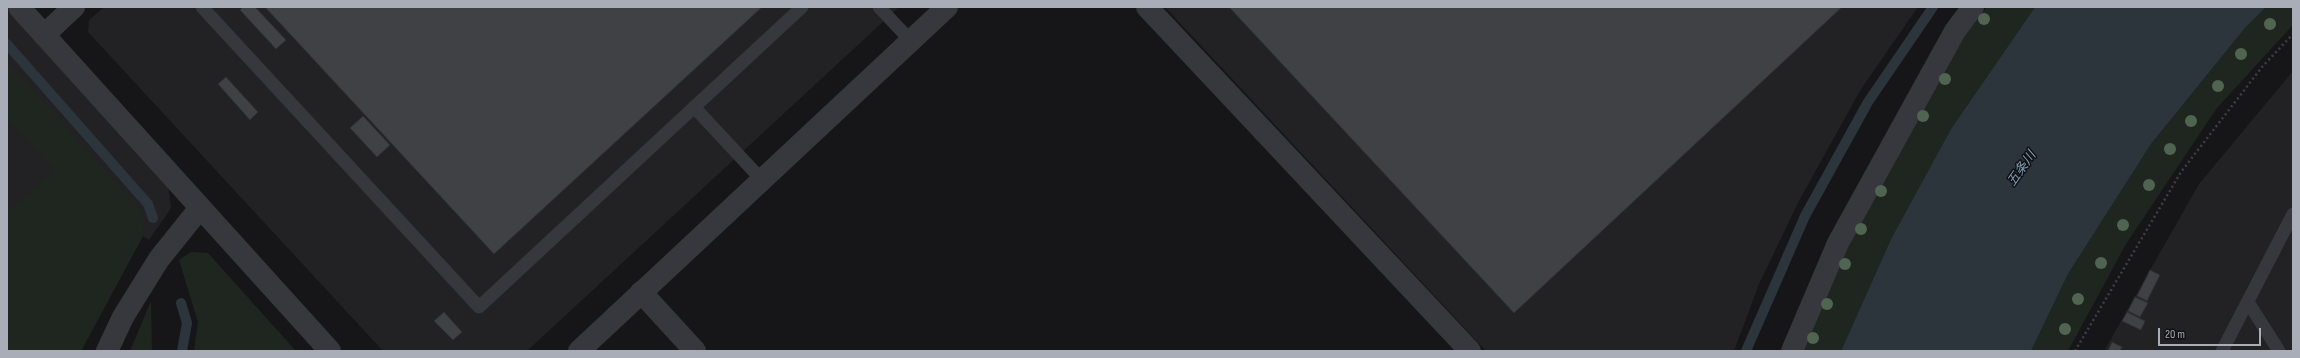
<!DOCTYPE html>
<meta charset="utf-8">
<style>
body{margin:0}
#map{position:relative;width:2300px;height:358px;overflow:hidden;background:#161618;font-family:"Sofia Sans Condensed",sans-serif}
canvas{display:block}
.frame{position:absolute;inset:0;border:8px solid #a8adb8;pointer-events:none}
.scale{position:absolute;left:2158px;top:328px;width:103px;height:18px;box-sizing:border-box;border:2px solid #a8adb8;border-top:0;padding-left:5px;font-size:12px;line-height:14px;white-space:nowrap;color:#a8adb8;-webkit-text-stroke:3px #111113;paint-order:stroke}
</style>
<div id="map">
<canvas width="2300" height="358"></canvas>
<div class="frame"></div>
<div class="scale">20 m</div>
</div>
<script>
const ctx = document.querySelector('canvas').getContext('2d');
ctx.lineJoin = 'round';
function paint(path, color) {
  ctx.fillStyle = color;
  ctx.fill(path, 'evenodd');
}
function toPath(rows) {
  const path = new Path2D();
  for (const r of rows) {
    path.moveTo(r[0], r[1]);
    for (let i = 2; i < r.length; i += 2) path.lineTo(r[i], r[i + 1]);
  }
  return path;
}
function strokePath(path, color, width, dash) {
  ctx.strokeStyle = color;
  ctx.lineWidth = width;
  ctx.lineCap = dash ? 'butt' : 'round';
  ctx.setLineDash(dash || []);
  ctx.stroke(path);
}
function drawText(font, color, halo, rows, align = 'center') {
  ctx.font = font + ' "Sofia Sans Condensed","Noto Sans JP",sans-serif';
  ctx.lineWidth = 3;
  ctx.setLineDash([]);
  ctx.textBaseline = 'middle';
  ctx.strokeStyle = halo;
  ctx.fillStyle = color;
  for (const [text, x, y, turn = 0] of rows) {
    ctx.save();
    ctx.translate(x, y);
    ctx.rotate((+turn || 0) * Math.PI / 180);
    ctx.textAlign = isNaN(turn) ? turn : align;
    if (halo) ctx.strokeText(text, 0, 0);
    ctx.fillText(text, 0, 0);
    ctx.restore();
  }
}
paint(toPath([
 [104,7,899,7,527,351,383,351,88,32,89,20],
 [1165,7,1918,7,1861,89,1799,201,1759,284,1734,351,1486,351],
 [7,9,168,184,171,208,149,240,143,236,81,351,7,351],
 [2293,71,2293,351,2104,351,2199,184]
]), '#222225');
paint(toPath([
 [1987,7,2035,7,1951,129,1891,239,1841,351,1804,351,1846,250,1963,38],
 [2266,7,2293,7,2293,25,2217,108,2126,244,2068,351,2031,351,2068,274,2151,144,2245,28],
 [7,61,144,214,143,236,81,351,7,351,7,213,55,170,7,118],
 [191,252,208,253,296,351,194,351,198,322,179,260],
 [151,301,152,351,130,351]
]), '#1e261f');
paint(toPath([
 [2035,7,2266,7,2245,28,2151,144,2068,274,2031,351,1841,351,1891,239,1951,129]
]), '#2c353c');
strokePath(toPath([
 [7,44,148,204,153,218],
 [181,303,187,323,182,351],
 [1746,351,1805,216,1868,102,1933,7]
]), '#2c353c', 10);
const building = toPath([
 [243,7,255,7,286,40,276,49,240,10,243,7],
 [265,7,762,7,494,254,265,7],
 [1229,7,1842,7,1514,313,1229,7],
 [226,77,258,112,250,120,218,84,226,77],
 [363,116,390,145,377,157,350,128,363,116],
 [2150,270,2160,275,2147,301,2137,296,2150,270],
 [2135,297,2148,303,2140,317,2128,311,2135,297],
 [444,312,462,332,453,340,434,321,444,312],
 [2127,312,2145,321,2141,330,2122,321,2127,312],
 [2112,342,2122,347,2120,351,2108,351,2112,342]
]);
paint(building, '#404145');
strokePath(building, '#303034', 1);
strokePath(toPath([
 [2075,351,2181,172,2262,67,2293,34]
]), '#3d3f44', 2.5, [2, 3]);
strokePath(toPath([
 [202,7,479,307,802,7],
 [879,7,911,41],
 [694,107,762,180],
 [2248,302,2279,351],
 [2222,351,2293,214]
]), '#37383d', 13);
strokePath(toPath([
 [1147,7,1470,351],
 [44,35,74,7],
 [641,292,695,351],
 [107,351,123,317,159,259,200,208],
 [1792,351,1838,243,1955,31,1973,7]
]), '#37383d', 22);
strokePath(toPath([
 [19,7,330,351],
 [579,351,947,7]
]), '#37383d', 22);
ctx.fillStyle = '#506452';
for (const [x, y] of [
 [1984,19],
 [2270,24],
 [2241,54],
 [1945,79],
 [2218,86],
 [1923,116],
 [2191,121],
 [2170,149],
 [2149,185],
 [1881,191],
 [2123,225],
 [1861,229],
 [2101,263],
 [1845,264],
 [2078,299],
 [1827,304],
 [2065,329],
 [1813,338]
]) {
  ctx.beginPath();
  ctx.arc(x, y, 6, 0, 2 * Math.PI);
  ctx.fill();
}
drawText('italic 13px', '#7f9bb3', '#111113', [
 ["五条川",2022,169,-55]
]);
</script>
